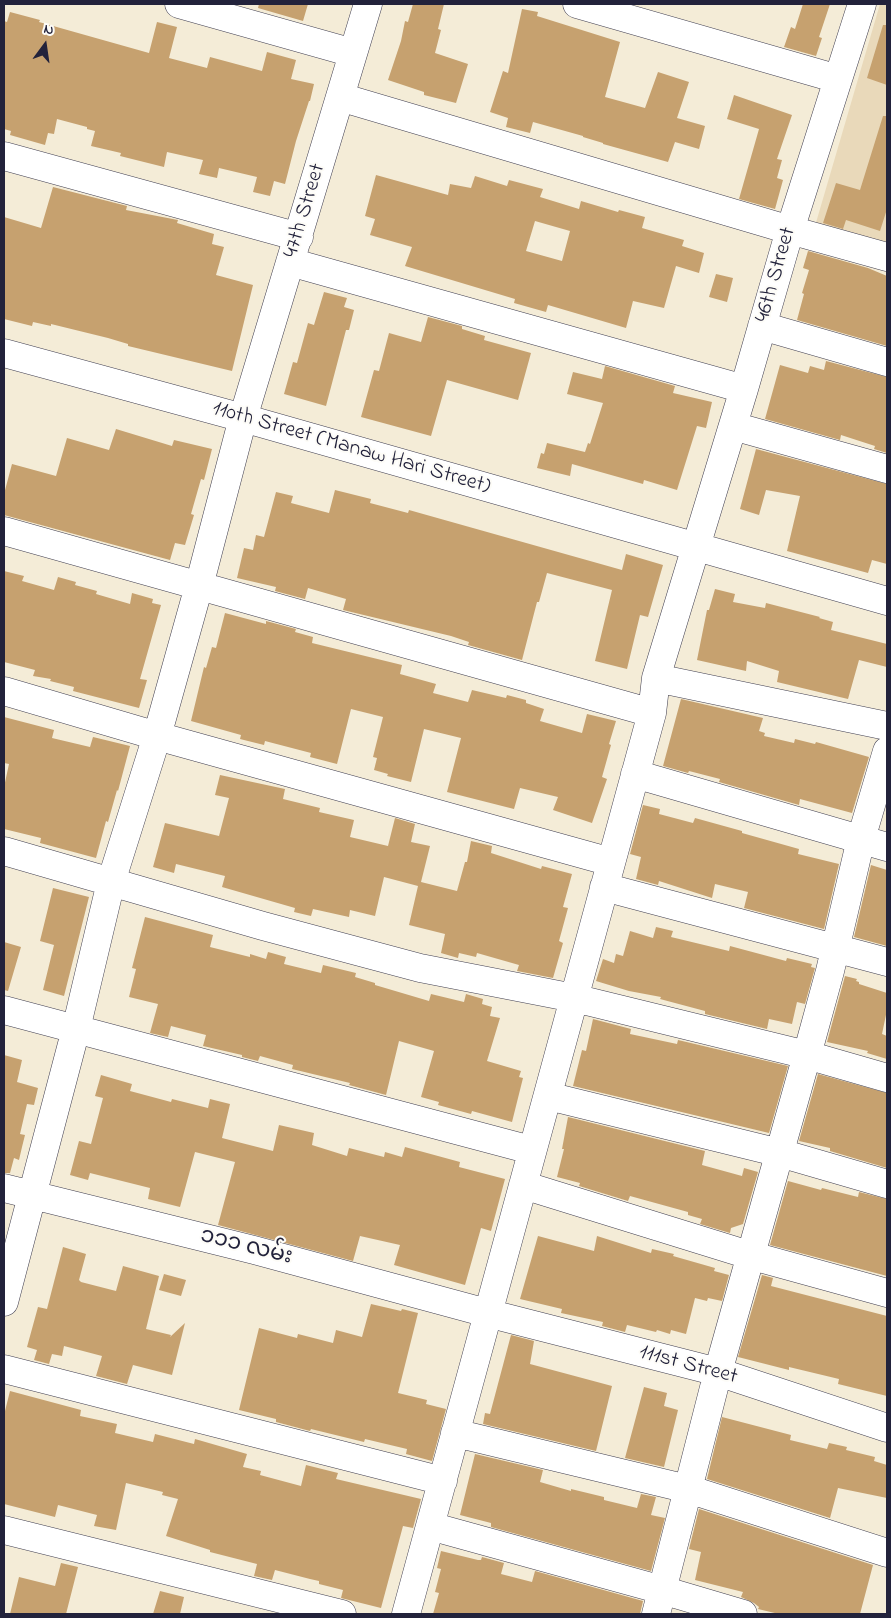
<!DOCTYPE html>
<meta charset="utf-8">
<style>
body{margin:0}
#map{position:relative;width:891px;height:1618px;overflow:hidden;background:#f4ecd7;font-family:"Indie Flower",sans-serif}
canvas{display:block}
.frame{position:absolute;inset:0;border:5px solid #22223b;pointer-events:none}
.north{position:absolute;left:20px;top:20px;width:50px;height:50px;-webkit-text-stroke:4px #fdfcf7;paint-order:stroke;rotate:14deg;font-size:14px;font-weight:700;line-height:20px;text-align:center;color:#22223b}
.north::after{content:'';display:block;margin:auto;width:18px;height:22px;background:#22223b;clip-path:polygon(50% 0,100% 100%,50% 72%,0 100%)}
</style>
<div id="map">
<canvas width="891" height="1618"></canvas>
<div class="frame"></div>
<div class="north">N</div>
</div>
<script>
const ctx = document.querySelector('canvas').getContext('2d');
ctx.lineJoin = 'round';
function paint(path, color) {
  ctx.fillStyle = color;
  ctx.fill(path, 'evenodd');
}
function toPath(rows) {
  const path = new Path2D();
  for (const r of rows) {
    path.moveTo(r[0], r[1]);
    for (let i = 2; i < r.length; i += 2) path.lineTo(r[i], r[i + 1]);
  }
  return path;
}
function strokePath(path, color, width, dash) {
  ctx.strokeStyle = color;
  ctx.lineWidth = width;
  ctx.lineCap = dash ? 'butt' : 'round';
  ctx.setLineDash(dash || []);
  ctx.stroke(path);
}
function drawText(font, color, halo, rows, align = 'center') {
  ctx.font = font + ' "Indie Flower","Noto Sans Myanmar",sans-serif';
  ctx.lineWidth = 4;
  ctx.setLineDash([]);
  ctx.textBaseline = 'middle';
  ctx.strokeStyle = halo;
  ctx.fillStyle = color;
  for (const [text, x, y, turn = 0] of rows) {
    ctx.save();
    ctx.translate(x, y);
    ctx.rotate((+turn || 0) * Math.PI / 180);
    ctx.textAlign = isNaN(turn) ? turn : align;
    if (halo) ctx.strokeText(text, 0, 0);
    ctx.fillText(text, 0, 0);
    ctx.restore();
  }
}
paint(toPath([
 [880,4,887,4,887,246,815,226]
]), '#e9d9ba');
paint(toPath([
 [259,4,308,4,303,21,258,8],
 [413,4,444,4,438,29,441,30,435,53,468,64,456,103,424,95,424,92,388,80,401,41,405,21,408,22],
 [803,4,830,4,819,37,822,38,816,56,784,47,791,27,795,29],
 [522,9,538,12,537,16,620,42,605,97,645,108,658,72,689,82,677,118,705,126,699,149,675,142,668,162,603,144,603,143,583,137,583,136,533,122,530,133,506,127,508,118,490,112,503,71,508,73],
 [10,12,40,20,39,22,149,53,157,22,177,27,169,58,207,68,210,57,262,71,267,52,296,60,291,79,314,84,310,101,309,101,296,141,285,184,274,181,270,196,253,192,257,177,219,168,217,178,199,174,203,160,167,152,164,167,120,156,121,153,91,146,95,131,87,129,87,127,57,119,54,134,48,133,45,145,10,135,11,131,4,129,4,21,7,22],
 [883,25,887,25,887,85,867,78],
 [734,95,792,115,777,159,782,160,777,178,783,180,775,209,739,199,759,129,727,119],
 [883,116,887,116,887,209,880,231,846,220,843,229,823,223,836,183,860,190],
 [376,175,448,195,450,184,471,188,475,176,507,186,509,180,543,189,540,197,579,209,581,201,618,212,619,210,645,217,642,228,684,240,682,246,704,253,699,273,676,266,664,308,633,301,626,328,548,305,546,312,514,303,515,299,405,266,412,247,370,235,375,219,365,216],
 [535,221,570,231,562,261,526,251],
 [53,187,127,206,126,210,178,220,177,223,214,234,212,244,224,247,216,275,253,285,232,371,128,346,128,344,108,338,51,324,51,326,33,322,32,326,4,319,4,217,41,228],
 [808,251,868,268,887,276,887,346,797,320,804,294,802,293,809,270,803,268],
 [716,274,733,278,727,302,709,297],
 [324,292,347,298,344,307,354,310,349,330,346,330,326,406,284,394,293,362,297,363,308,323,314,325],
 [428,317,462,326,462,329,485,336,484,340,531,353,518,400,447,380,431,436,361,417,374,370,379,371,389,333,421,342],
 [826,361,887,377,887,453,874,449,875,446,841,435,840,440,765,419,780,365,808,373,810,366,824,370],
 [605,366,675,386,673,393,712,402,706,428,697,426,677,490,644,480,643,484,572,464,570,476,537,468,541,453,544,454,547,443,585,452,588,443,590,444,603,403,567,394,573,372,602,379],
 [116,429,172,446,174,440,212,449,204,480,201,479,191,514,194,515,185,545,175,543,170,560,4,515,4,494,12,464,56,476,67,438,109,450],
 [756,449,887,484,887,564,872,560,868,573,787,551,800,496,766,490,759,515,740,509],
 [335,490,371,499,370,503,408,513,409,510,622,570,626,554,663,565,648,617,640,615,627,669,595,661,612,590,547,573,539,602,537,602,522,660,468,645,469,642,451,636,343,610,346,599,308,588,305,599,275,591,276,587,237,578,244,548,253,550,256,535,264,537,276,492,293,496,291,503,329,513],
 [4,571,24,576,22,581,54,590,58,577,76,582,75,585,97,591,96,594,130,604,132,593,153,599,152,603,161,605,140,679,147,680,139,708,73,691,74,687,50,681,51,679,33,676,35,670,4,662],
 [715,589,735,594,733,602,765,608,766,603,820,617,819,618,833,622,831,630,887,644,887,667,859,660,848,699,777,682,779,671,747,661,746,671,697,660,707,610,709,610],
 [225,613,266,624,266,621,296,629,295,632,313,637,312,643,402,665,400,674,436,684,433,693,468,702,472,690,506,698,507,695,526,700,526,703,544,709,540,721,582,733,587,714,616,721,609,744,611,745,602,777,607,779,592,823,553,810,558,797,520,788,514,809,447,792,461,738,424,729,411,782,387,776,388,774,374,770,377,758,373,757,383,717,351,709,337,764,310,757,311,753,265,741,264,745,240,739,241,735,191,721,204,667,206,668,212,647,216,648],
 [681,699,763,718,759,731,765,733,764,736,794,743,795,739,815,744,816,742,869,757,852,813,800,799,799,805,719,782,720,779,689,771,688,773,663,766],
 [4,717,54,730,52,738,90,747,93,737,130,746,118,791,117,790,108,822,106,821,96,858,40,843,41,838,4,829,4,787,9,764,4,763],
 [220,775,285,789,283,799,320,808,319,812,354,820,350,837,388,846,395,818,415,824,411,842,430,846,421,882,457,891,465,862,467,862,471,841,492,846,491,853,541,869,542,866,572,874,563,907,568,908,559,941,563,943,553,978,517,971,519,965,477,953,476,957,459,953,458,958,441,953,445,934,409,925,418,886,384,877,375,916,350,910,349,917,313,909,311,916,294,912,295,908,222,887,225,876,176,864,174,873,153,867,165,823,219,836,229,798,215,795],
 [643,805,660,809,659,814,693,823,695,818,742,831,742,833,799,849,798,854,839,864,824,929,744,908,748,892,715,884,712,898,659,881,658,885,636,879,641,857,630,854],
 [871,865,887,870,887,946,854,937],
 [53,888,89,897,64,996,43,990,54,945,40,941],
 [145,917,213,935,210,947,250,957,250,954,266,959,268,952,286,957,284,964,321,973,323,965,356,973,355,977,375,983,375,985,429,1001,431,994,464,1002,466,994,483,999,482,1004,492,1007,490,1016,500,1018,487,1061,521,1071,519,1077,523,1078,512,1122,472,1111,471,1114,438,1105,439,1102,421,1097,434,1051,399,1041,386,1095,349,1085,350,1083,292,1069,293,1065,260,1056,258,1061,242,1057,242,1055,203,1046,206,1035,171,1026,168,1037,150,1033,158,1004,129,997,136,969,132,968],
 [656,927,673,931,671,937,729,951,730,946,786,961,787,958,812,964,811,967,815,968,805,1004,797,1002,792,1024,769,1019,767,1029,705,1014,705,1011,660,999,661,997,629,991,596,981,603,959,614,963,616,954,623,956,630,931,653,938],
 [4,942,21,947,8,991,4,990],
 [845,976,857,979,856,981,859,982,859,984,887,993,887,1010,882,1034,887,1036,887,1059,867,1053,868,1051,827,1042],
 [593,1019,631,1029,630,1034,677,1044,678,1040,788,1066,769,1133,573,1086,582,1050,586,1051],
 [4,1055,22,1060,17,1082,38,1088,34,1105,27,1104,20,1134,25,1135,22,1147,19,1160,14,1158,10,1173,4,1173],
 [818,1074,887,1093,887,1168,830,1151,830,1148,799,1141],
 [101,1075,132,1084,130,1091,171,1102,172,1099,208,1108,210,1099,230,1104,222,1138,273,1151,279,1125,314,1133,312,1145,347,1156,349,1148,384,1157,385,1152,402,1157,405,1147,460,1162,459,1167,505,1179,491,1231,481,1228,465,1285,394,1265,400,1245,360,1236,353,1261,218,1225,235,1162,195,1152,180,1207,148,1199,150,1188,90,1173,88,1180,70,1175,79,1141,91,1144,103,1098,95,1096],
 [568,1117,705,1151,702,1165,742,1176,744,1168,758,1172,743,1224,731,1228,730,1233,700,1224,702,1219,688,1215,688,1212,630,1196,628,1201,579,1186,580,1183,557,1177,564,1149,562,1149],
 [788,1181,821,1190,822,1188,858,1197,859,1192,887,1199,887,1276,770,1245],
 [538,1236,594,1251,597,1236,651,1253,652,1249,674,1254,673,1256,715,1268,714,1271,729,1275,722,1301,708,1298,707,1301,695,1298,686,1334,671,1330,670,1334,657,1330,656,1332,627,1325,625,1332,602,1326,603,1322,561,1313,562,1309,520,1299],
 [63,1247,86,1254,79,1280,81,1282,116,1291,123,1266,159,1276,146,1329,171,1335,170,1337,185,1323,172,1375,133,1365,127,1384,96,1376,102,1356,64,1346,62,1356,52,1354,49,1364,34,1360,37,1350,27,1347,38,1307,47,1309],
 [164,1274,186,1280,181,1296,159,1290],
 [762,1275,773,1278,771,1286,887,1316,887,1396,838,1384,839,1379,789,1367,789,1370,738,1357],
 [371,1304,401,1311,402,1309,418,1313,398,1393,427,1400,426,1404,446,1409,432,1461,406,1454,407,1449,365,1439,364,1442,311,1429,310,1431,276,1422,276,1419,239,1410,259,1328,297,1338,298,1334,333,1343,336,1330,362,1337],
 [511,1335,534,1341,530,1364,612,1386,596,1451,483,1424,485,1413,490,1414],
 [644,1387,667,1393,664,1406,678,1410,664,1467,625,1458],
 [10,1391,81,1410,80,1416,117,1424,115,1433,153,1442,155,1434,194,1444,195,1439,247,1454,243,1467,261,1471,260,1475,301,1486,306,1465,338,1473,336,1479,421,1499,413,1528,403,1526,381,1608,341,1598,343,1590,319,1584,319,1581,310,1579,275,1570,272,1580,254,1576,257,1564,210,1552,210,1550,166,1536,178,1499,162,1495,163,1492,126,1483,116,1530,94,1526,97,1515,58,1505,55,1517,4,1504,4,1415],
 [722,1417,791,1435,790,1440,827,1449,829,1443,847,1447,846,1450,875,1457,874,1461,887,1465,887,1498,838,1488,830,1518,707,1479],
 [475,1454,543,1470,540,1482,571,1491,571,1489,604,1497,604,1500,637,1508,641,1494,656,1497,651,1515,665,1518,651,1571,491,1527,491,1523,460,1515],
 [699,1509,873,1565,860,1614,779,1614,758,1609,759,1607,754,1603,741,1597,743,1592,695,1580,701,1552,689,1549],
 [441,1551,478,1560,481,1560,482,1557,504,1563,501,1574,532,1582,535,1571,643,1601,640,1614,433,1614,439,1593,435,1592,441,1569,437,1568],
 [61,1563,78,1567,66,1614,10,1614,19,1577,55,1586],
 [160,1591,184,1597,180,1614,153,1614]
]), '#c6a16f');
const minor = toPath([
 [179,4,353,53],
 [577,4,838,79],
 [340,97,790,230,887,257],
 [4,156,299,237],
 [290,262,744,389],
 [762,326,887,362],
 [4,353,243,418,887,601],
 [733,426,887,469],
 [4,531,652,713],
 [656,678,887,726],
 [4,691,157,736,611,862],
 [635,774,887,847],
 [4,851,263,926,420,968,574,998,807,1055,887,1078],
 [604,887,887,962],
 [4,1010,531,1150],
 [548,1096,780,1153,887,1184],
 [523,1185,749,1255,887,1293],
 [4,1188,254,1250,487,1313,718,1372,887,1428],
 [4,1302,76,1029,111,882,157,736,199,586,243,418,368,4],
 [4,1369,443,1481],
 [455,1433,688,1489,887,1553],
 [430,1526,662,1590,743,1614],
 [4,1530,342,1614],
 [406,1614,652,713,656,678,744,389,790,230,862,4],
 [656,1614,718,1372,807,1055,830,971,861,839,887,751]
]);
strokePath(minor, '#424052', 29);
strokePath(minor, '#fff', 28);
drawText('22px', '#22223b', '#fdfcf7', [
 ["47th Street",306,211,-73],
 ["46th Street",777,275,-74],
 ["110th Street (Manaw Hari Street)",351,449,16],
 ["၁၁၁ လမ်း",246,1248,14],
 ["111st Street",688,1366,15]
]);
</script>
